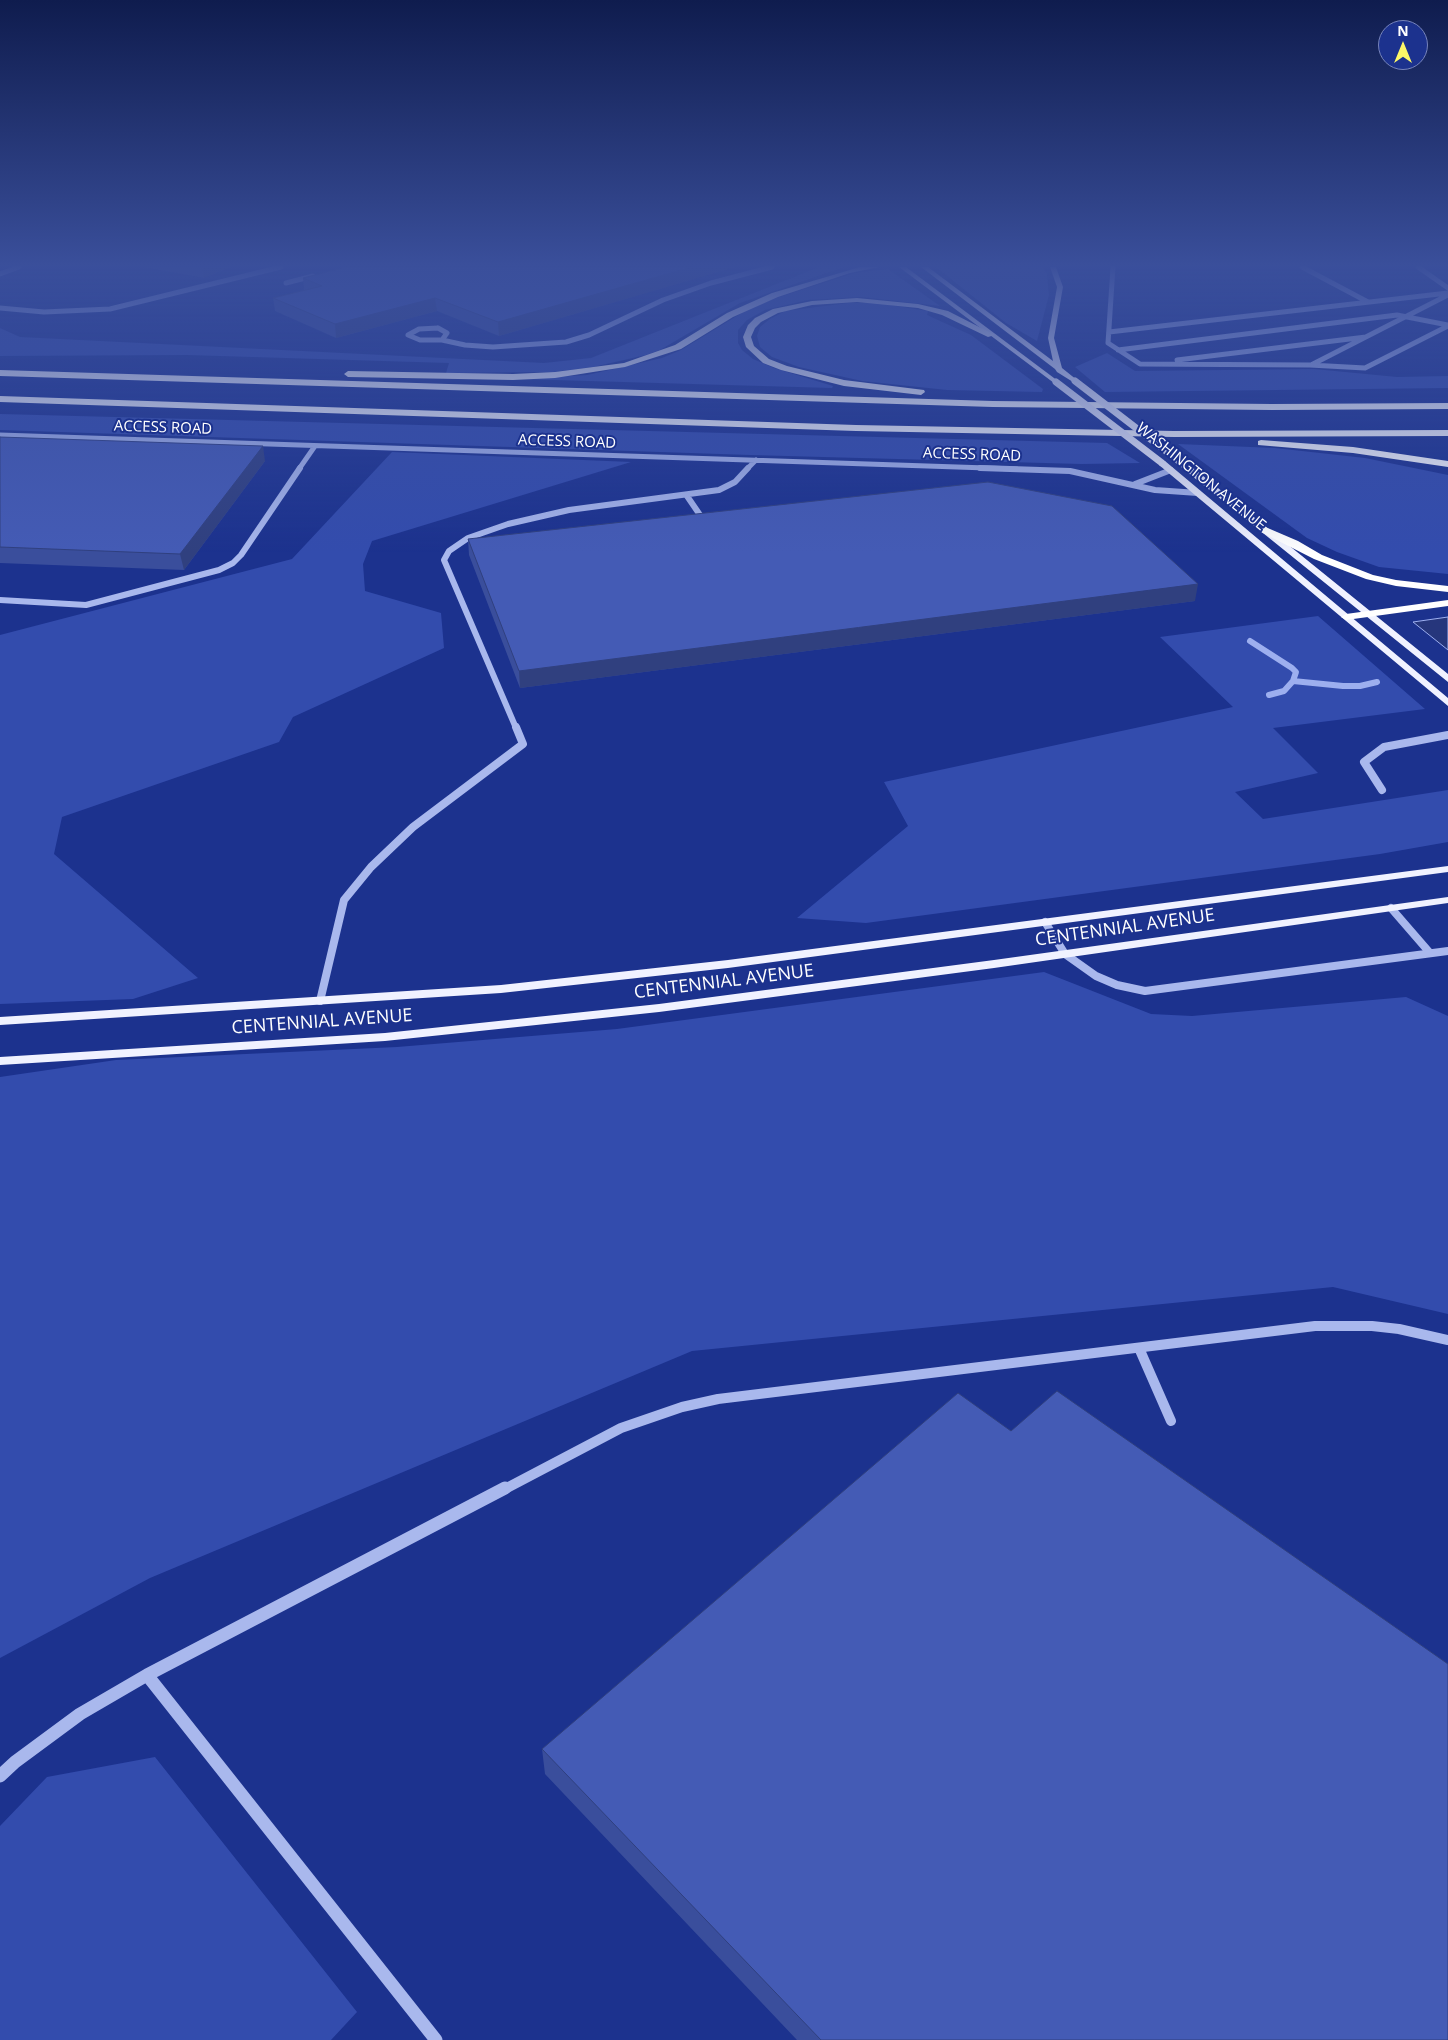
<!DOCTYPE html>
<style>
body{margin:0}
#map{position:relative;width:1448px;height:2040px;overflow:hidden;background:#1c328e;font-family:"Open Sans",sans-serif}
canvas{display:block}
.north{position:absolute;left:1378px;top:20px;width:50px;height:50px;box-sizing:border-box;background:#1c328e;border:1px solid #7784bb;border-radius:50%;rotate:0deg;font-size:14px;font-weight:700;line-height:20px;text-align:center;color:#fff}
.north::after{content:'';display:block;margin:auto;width:18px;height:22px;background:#fdf767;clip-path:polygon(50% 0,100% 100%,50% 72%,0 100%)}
</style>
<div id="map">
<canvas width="1448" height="2040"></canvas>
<div class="north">N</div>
</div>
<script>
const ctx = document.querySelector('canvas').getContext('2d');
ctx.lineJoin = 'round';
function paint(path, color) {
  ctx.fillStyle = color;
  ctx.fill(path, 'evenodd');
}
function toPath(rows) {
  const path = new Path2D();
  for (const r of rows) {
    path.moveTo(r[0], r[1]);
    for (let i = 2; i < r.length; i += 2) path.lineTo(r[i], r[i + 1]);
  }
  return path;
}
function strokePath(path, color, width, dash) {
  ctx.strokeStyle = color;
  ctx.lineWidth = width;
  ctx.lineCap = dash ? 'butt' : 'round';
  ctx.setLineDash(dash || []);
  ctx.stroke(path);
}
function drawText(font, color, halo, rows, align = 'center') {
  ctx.font = font + ' "Open Sans",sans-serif';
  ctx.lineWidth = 4;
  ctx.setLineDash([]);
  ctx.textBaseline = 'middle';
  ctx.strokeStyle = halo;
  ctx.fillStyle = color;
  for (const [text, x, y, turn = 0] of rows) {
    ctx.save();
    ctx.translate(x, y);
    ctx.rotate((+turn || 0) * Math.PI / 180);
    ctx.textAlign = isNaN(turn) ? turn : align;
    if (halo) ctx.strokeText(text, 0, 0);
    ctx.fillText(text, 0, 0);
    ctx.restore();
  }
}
paint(toPath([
 [819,267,844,267,740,303,660,350,646,355,593,367,553,372,446,373,449,363,187,355,0,356,0,328,20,337,544,363,591,358],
 [936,267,1043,267,1047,274,1049,295,1037,341,1006,323],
 [888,269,940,306,861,297,808,300,765,310,747,320,738,330,738,343,742,350,753,359,774,368,833,386,832,388,519,379,587,375,662,358,681,350,750,308,779,297,854,273],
 [848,303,877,303,928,311,927,315,971,335,1043,389,1042,392,947,390,862,381,799,367,772,357,760,347,757,336,760,327,770,319,785,311],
 [1107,353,1135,371,1314,369,1397,377,1448,376,1448,388,1105,392,1075,367],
 [0,414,1107,443,1140,463,1082,464,750,455,0,430],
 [1178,444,1275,448,1365,458,1448,475,1448,574,1379,567,1337,552,1307,538],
 [392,452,631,462,372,541,363,564,365,591,441,613,444,648,293,717,279,742,62,817,54,854,198,978,133,999,0,1004,0,635,292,559],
 [1318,616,1425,709,1273,728,1318,773,1235,792,1263,819,1448,790,1448,842,1380,854,866,923,797,918,908,826,884,782,1233,707,1160,637],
 [1044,972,1151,1014,1192,1016,1406,997,1448,1016,1448,1314,1333,1287,692,1351,150,1578,0,1658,0,1077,116,1060,397,1047,617,1029],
 [155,1757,357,2012,331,2040,0,2040,0,1826,47,1777]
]), '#334cad');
const water = toPath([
 [1448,617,1448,650,1413,622,1448,617]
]);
paint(water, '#26367c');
strokePath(water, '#9dafef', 1);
strokePath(toPath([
 [1250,641,1292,668,1296,672,1293,681],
 [1269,695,1284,691,1293,681,1343,686,1360,686,1377,682]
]), '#9dafef', 6);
strokePath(toPath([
 [1113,267,1108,343,1140,364,1310,365,1365,368,1448,326],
 [1302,267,1368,302],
 [1418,267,1448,288],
 [0,274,19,267],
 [286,283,313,276],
 [0,308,44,312,110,309,281,267],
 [438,328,447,333,442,340,420,340,408,335,419,329,438,328],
 [1109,332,1448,293],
 [442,340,465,345,493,347,566,342,589,335,663,300,711,283,772,267],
 [1118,350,1397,315,1448,325],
 [1177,360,1366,337],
 [1313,364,1448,295],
 [0,435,1017,469],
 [299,469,315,446],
 [747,469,756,460]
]), '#a9b8ed', 5);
strokePath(toPath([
 [980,468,1070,471,1155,490,1198,493],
 [1135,484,1171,470],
 [687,496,700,515],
 [0,600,86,605,219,570,233,563,241,555,300,468],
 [516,728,444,560,449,551,468,538,508,524,569,510,719,490,735,482,748,468]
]), '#a9b8ed', 6);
strokePath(toPath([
 [1382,790,1364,762,1384,747,1448,735],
 [1391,908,1430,953],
 [1045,922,1065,954,1096,976,1117,985,1145,991,1448,951],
 [320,1001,344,900,371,867,413,827,523,744,516,727]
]), '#a9b8ed', 8);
strokePath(toPath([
 [1139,1348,1171,1421],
 [503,1490,621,1428,682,1407,718,1399,1315,1326,1372,1326,1399,1329,1448,1340]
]), '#a9b8ed', 10);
strokePath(toPath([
 [147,1675,436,2040],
 [0,1776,15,1762,80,1714,147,1675,505,1488]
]), '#a9b8ed', 13);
paint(toPath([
 [899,267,906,267,1058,381,1058,383,1054,383,899,267],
 [921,267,928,267,1053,361,1048,338,1057,287,1050,267,1056,267,1063,287,1054,338,1062,368,1077,380,1077,382,1073,382,1057,372,1055,369,921,267],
 [1176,459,1182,459,1448,674,1448,682,1176,463,1176,459],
 [1159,461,1165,461,1448,698,1448,706,1159,465,1159,461],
 [1448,866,1448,872,728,968,501,993,0,1025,0,1017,501,985,728,960,1448,866],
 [1448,897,1448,903,994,968,659,1012,385,1041,0,1065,0,1057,385,1033,659,1004,994,960,1448,897]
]), '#f0f2ff');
paint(toPath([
 [860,267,879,267,850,273,778,297,733,317,681,349,625,367,555,378,513,380,348,377,344,374,348,371,513,374,555,372,624,363,675,345,727,313,772,293,860,267],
 [857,298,918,304,948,311,995,335,988,337,942,315,918,308,857,302,812,305,778,313,761,322,755,328,751,337,754,346,769,359,787,366,844,380,924,390,925,392,921,395,844,386,781,370,763,363,746,347,743,337,748,325,755,318,773,309,812,301,857,298],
 [0,370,993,401,1272,404,1448,403,1448,409,1272,410,993,407,0,376,0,370],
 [0,396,856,425,1174,431,1448,430,1448,436,1174,437,856,431,0,402,0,396],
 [1261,440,1353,447,1448,461,1448,467,1353,453,1258,445,1258,441,1261,440],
 [1263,526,1298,541,1322,555,1373,575,1396,580,1448,586,1448,592,1396,586,1366,579,1314,559,1259,531,1258,529,1263,526],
 [1448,600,1448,606,1346,620,1341,617,1346,614,1448,600]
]), '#fff');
strokePath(toPath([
 [1075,381,1179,461],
 [1056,382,1162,463]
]), '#f0f2ff', 7);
paint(toPath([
 [144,267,230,267,204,278],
 [735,267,499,336,437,311,336,338,275,311,273,298,304,290,303,278],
 [0,437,265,461,184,570,0,563],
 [468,539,1195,601,520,688,469,555],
 [542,1749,1448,2040,797,2040,545,1774]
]), '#3a4e9c');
paint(toPath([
 [202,267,230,267,204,278],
 [692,267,735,267,499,336,498,322],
 [435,298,437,311,336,338,335,324],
 [263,446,265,461,184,570,180,554],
 [1198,584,1195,601,520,688,519,671]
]), '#30407f');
const building = toPath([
 [347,267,692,267,498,322,435,298,335,324,273,298,322,286,303,278,347,267],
 [0,437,263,446,180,554,0,547,0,437],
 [988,482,1112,506,1198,584,519,671,468,539,988,482],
 [1057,1391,1448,1664,1448,2040,821,2040,542,1749,958,1393,1011,1431,1057,1391]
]);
paint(building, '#445bb5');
strokePath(building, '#30407f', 1);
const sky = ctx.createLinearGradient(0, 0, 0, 553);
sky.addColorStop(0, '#0f1c4e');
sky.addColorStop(0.48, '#3a4f9b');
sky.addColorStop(1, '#3a4f9b00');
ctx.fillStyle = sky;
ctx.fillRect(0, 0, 1448, 553);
drawText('15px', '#fff', '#1c328e', [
 ["ACCESS ROAD",163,428,2],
 ["ACCESS ROAD",567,442,2],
 ["ACCESS ROAD",972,455,2],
 ["WASHINGTON AVENUE",1201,477,39]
]);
drawText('18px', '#fff', '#1c328e', [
 ["CENTENNIAL AVENUE",1125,928,-8],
 ["CENTENNIAL AVENUE",724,982,-7],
 ["CENTENNIAL AVENUE",322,1022,-4]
]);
</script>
